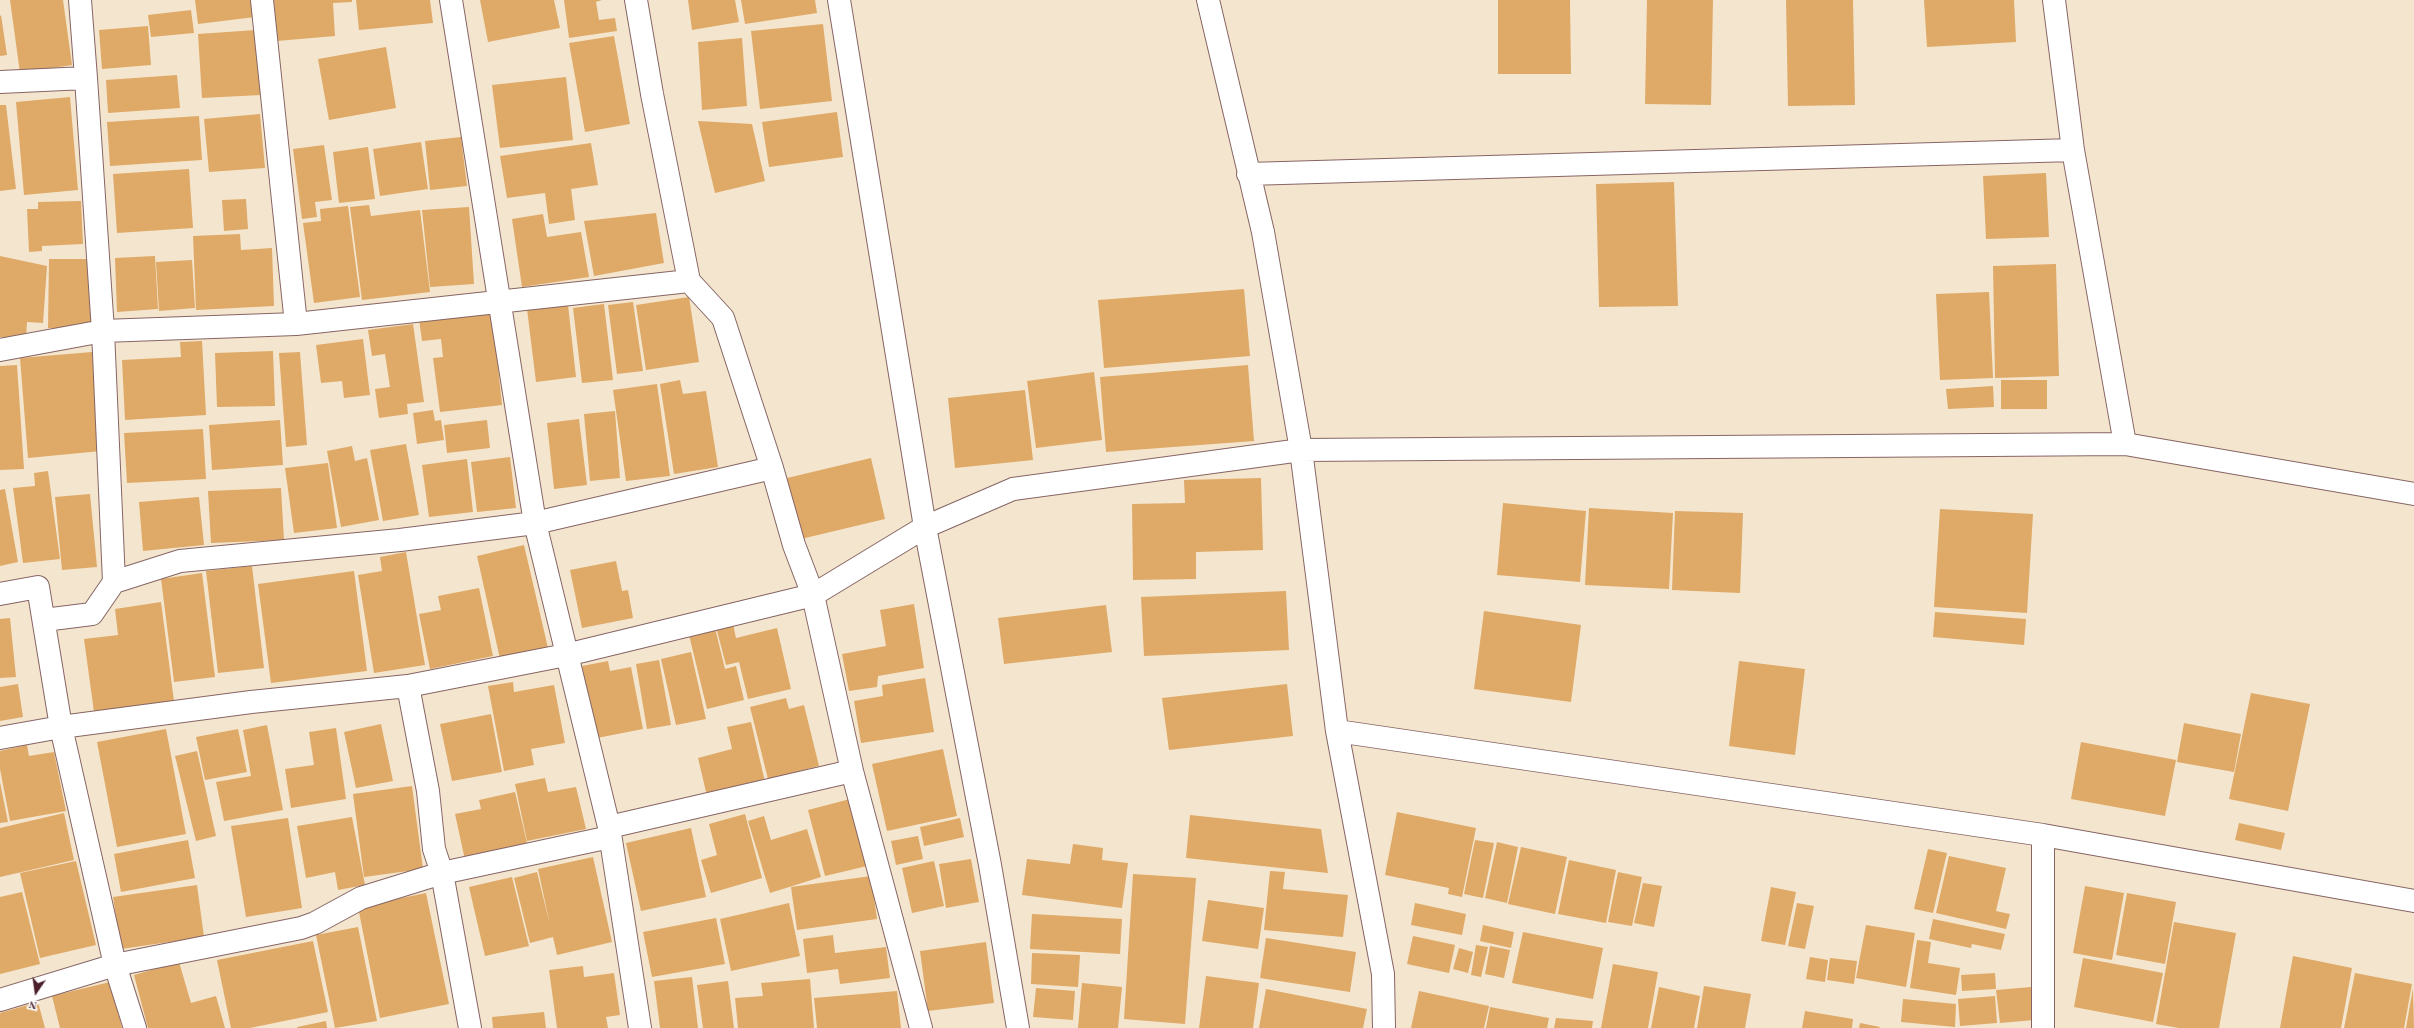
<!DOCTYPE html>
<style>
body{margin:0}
#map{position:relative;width:2414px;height:1028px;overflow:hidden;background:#f4e6ce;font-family:"Old Standard TT",serif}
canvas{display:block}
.north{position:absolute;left:16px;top:972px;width:40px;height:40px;-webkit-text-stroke:3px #fff;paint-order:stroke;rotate:193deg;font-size:11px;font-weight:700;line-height:16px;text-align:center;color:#4a1f2b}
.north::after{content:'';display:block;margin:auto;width:14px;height:18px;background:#4a1f2b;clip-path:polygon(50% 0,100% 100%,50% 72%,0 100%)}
</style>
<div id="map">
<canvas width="2414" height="1028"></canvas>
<div class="north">N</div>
</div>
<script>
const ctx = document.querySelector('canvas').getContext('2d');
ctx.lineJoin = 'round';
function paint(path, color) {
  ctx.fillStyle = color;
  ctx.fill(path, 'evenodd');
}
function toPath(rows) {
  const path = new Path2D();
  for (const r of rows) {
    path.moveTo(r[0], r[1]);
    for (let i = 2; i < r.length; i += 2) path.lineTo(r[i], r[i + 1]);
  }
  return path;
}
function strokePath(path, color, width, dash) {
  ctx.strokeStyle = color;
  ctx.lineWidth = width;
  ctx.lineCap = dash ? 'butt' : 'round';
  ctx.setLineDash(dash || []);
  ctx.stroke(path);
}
paint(toPath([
 [10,0,63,0,72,65,20,73],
 [195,0,253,0,255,17,198,24],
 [274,0,352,0,352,2,333,3,335,36,277,41],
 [356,0,430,0,433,23,359,30],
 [480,0,554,0,560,28,488,42],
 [564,0,602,0,596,2,599,20,615,18,617,31,569,38],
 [688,0,735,0,739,22,692,30],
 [741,0,815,0,817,13,745,24],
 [1498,0,1570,0,1571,74,1498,74],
 [1647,0,1713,0,1711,105,1645,104],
 [1786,0,1853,0,1855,105,1788,106],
 [1924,0,2014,0,2016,42,1927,47],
 [191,10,194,33,151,37,148,15],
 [1,15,7,55,0,56,0,16],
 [823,24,832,101,760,109,751,31],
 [148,26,151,65,102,69,99,30],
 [256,30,261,95,202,98,198,34],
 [614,36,630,124,585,132,569,43],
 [742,38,747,106,702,110,698,42],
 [386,47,396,108,329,120,318,59],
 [177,75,180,108,108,113,106,80],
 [566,77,573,140,500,148,492,85],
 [70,97,78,190,24,195,16,102],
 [0,105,6,105,16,189,0,191],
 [837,112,843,157,769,167,762,122],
 [260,114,265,168,209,172,204,119],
 [199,116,202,160,110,166,107,122],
 [698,121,752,124,765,181,715,193],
 [461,137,467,186,430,190,425,141],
 [421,142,428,189,380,196,373,149],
 [591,143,598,185,571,189,575,220,549,224,545,193,507,198,500,156],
 [324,145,332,200,315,202,317,217,302,219,293,149],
 [368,147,375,199,339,203,333,152],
 [189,169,193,228,117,233,113,174],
 [2046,173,2049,237,1986,239,1983,176],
 [1674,182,1678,306,1599,307,1596,184],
 [246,199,248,229,224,231,222,200],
 [81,201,83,244,42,246,42,251,29,252,27,209,38,209,38,202],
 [369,205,371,216,420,210,430,292,362,300,350,207],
 [348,206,360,297,314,303,303,223,321,221,320,209],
 [469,207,474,284,430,287,422,210],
 [656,213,664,263,594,276,584,221],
 [543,214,547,237,581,232,589,277,522,287,512,219],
 [240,234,241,250,272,248,274,306,196,310,193,236],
 [0,256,47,266,43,323,27,322,26,338,0,337],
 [155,256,158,309,117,312,115,258],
 [49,259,93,259,91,328,48,328],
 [192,260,195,308,159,311,156,262],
 [2056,264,2059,376,1995,378,1993,266],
 [1244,289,1250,356,1104,368,1098,300],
 [1989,292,1993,378,1940,380,1936,294],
 [689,297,699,362,646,370,636,305],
 [633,302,643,371,617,374,608,305],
 [604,304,613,380,582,383,573,308],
 [568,305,576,377,536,382,527,309],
 [492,310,502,405,440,412,433,358,443,357,441,339,422,341,419,319],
 [413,324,424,402,407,404,408,414,379,418,375,389,390,387,385,354,372,356,368,330],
 [363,339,370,395,344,398,342,381,321,383,316,345],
 [202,341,206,415,125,420,122,360,181,357,180,342],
 [273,351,275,406,217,407,215,353],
 [92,352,101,451,28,458,20,358],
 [300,352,307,445,286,447,279,353],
 [17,365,24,469,0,470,0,366],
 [1248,365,1254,441,1106,452,1100,377],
 [1094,372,1102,440,1036,448,1027,381],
 [680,380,683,394,706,391,718,467,674,474,660,384],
 [2001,380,2047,380,2047,409,2001,409],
 [657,384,670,476,626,481,613,390],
 [1993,386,1994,407,1948,409,1946,389],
 [1025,390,1033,460,955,468,948,398],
 [433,410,435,421,441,420,444,440,417,444,413,413],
 [615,411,620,478,590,481,584,414],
 [579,419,587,485,554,489,547,423],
 [280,420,283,465,212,470,209,425],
 [487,420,490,448,447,453,444,425],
 [203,429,206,479,127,483,124,433],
 [406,444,419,515,383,521,370,450],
 [352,446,355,461,367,458,379,520,341,527,327,451],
 [510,457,516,508,477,512,471,462],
 [871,458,885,519,801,539,787,478],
 [467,459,473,512,429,517,422,465],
 [328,463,337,528,294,533,285,468],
 [48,471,60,559,23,563,13,488,35,486,34,473],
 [1261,478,1263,550,1196,552,1196,579,1133,580,1132,504,1185,503,1184,480],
 [281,488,284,540,211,543,208,491],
 [5,489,18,562,0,566,0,490],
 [90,494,97,567,62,570,55,497],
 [199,497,204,545,143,551,139,502],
 [1503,503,1586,511,1580,582,1497,575],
 [1589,508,1673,513,1669,589,1585,585],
 [1940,509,2033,514,2027,613,1934,607],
 [1675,511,1743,513,1740,593,1672,590],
 [524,545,548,648,500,659,477,556],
 [406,552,425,665,374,673,358,575,382,571,380,557],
 [616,561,622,591,628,590,633,618,582,628,570,570],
 [252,566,264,668,218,673,206,571],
 [354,571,367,671,271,683,258,584],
 [202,573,215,677,174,682,161,579],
 [479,588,493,656,430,669,419,614,441,610,438,596],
 [1286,591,1289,650,1144,656,1141,597],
 [161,602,174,701,94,712,84,639,118,635,115,609],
 [914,604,924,668,878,676,877,687,849,691,842,654,886,646,880,610],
 [1106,605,1112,652,1004,664,998,618],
 [1484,611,1581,625,1571,702,1474,689],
 [1935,612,2026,619,2024,645,1933,637],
 [10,618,16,677,0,678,0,619],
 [733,624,736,638,777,628,791,689,748,699,739,662,726,665,716,627],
 [715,628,725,669,736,666,744,700,707,709,689,635],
 [691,652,706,719,676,725,661,659],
 [659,660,671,725,647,729,636,664],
 [608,661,610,671,631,667,643,729,597,738,582,666],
 [1739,661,1805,669,1795,755,1729,746],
 [925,678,934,732,861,743,854,701,883,696,882,685],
 [513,682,514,692,554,685,565,743,531,749,534,765,504,771,488,686],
 [18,684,23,717,0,721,0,687],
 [1287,684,1293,736,1169,750,1162,698],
 [2251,693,2310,704,2288,811,2229,799],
 [786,698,789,709,804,705,819,766,768,779,750,707],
 [491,714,502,772,452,781,440,724],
 [751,722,765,782,707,796,698,758,732,749,727,727],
 [2184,723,2241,734,2234,772,2177,762],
 [381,724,393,781,356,788,344,732],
 [267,725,283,810,224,821,216,782,251,776,243,730],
 [336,728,346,799,291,808,285,769,314,765,309,732],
 [166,729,186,834,117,847,97,742],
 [238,729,247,772,205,780,196,737],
 [2081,742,2176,760,2165,816,2071,799],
 [27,745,29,756,54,752,66,811,10,821,0,769,0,751],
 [943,749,957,816,887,831,872,764],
 [197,751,216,836,196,841,175,756],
 [545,778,548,792,576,787,586,829,527,841,515,784],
 [0,782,8,822,0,823],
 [412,786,423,869,364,877,353,794],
 [515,792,528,847,465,860,455,814,481,809,479,800],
 [850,799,867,866,825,876,808,810],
 [1397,812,1476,828,1462,897,1448,894,1449,888,1385,875],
 [64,813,74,860,0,877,0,828],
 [745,814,762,878,711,893,701,860,717,855,709,824],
 [1190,815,1321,829,1328,873,1186,858],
 [764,816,771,840,807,829,821,877,770,893,748,821],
 [352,817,365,885,338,890,335,872,306,878,297,826],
 [288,818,302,908,246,917,231,826],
 [960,818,964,837,924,846,920,827],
 [2239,823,2285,833,2281,850,2235,840],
 [691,828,706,897,641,911,626,843],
 [918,836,923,859,896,865,891,841],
 [188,840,195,878,121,892,114,854],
 [1475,840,1494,843,1483,898,1464,894],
 [1497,842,1518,847,1507,903,1485,898],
 [1073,844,1103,848,1102,860,1128,863,1122,908,1022,895,1027,859,1070,864],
 [1521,847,1567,857,1555,914,1508,904],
 [1928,849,1947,853,1933,913,1914,909],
 [1949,856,2006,868,1996,911,2010,914,2006,929,1936,913],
 [593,857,612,942,557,955,553,937,530,943,514,878,537,872,550,925,538,869],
 [971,859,979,902,946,908,939,864],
 [1569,860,1616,870,1606,923,1558,914],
 [76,861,96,945,40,958,20,873],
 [934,861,944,906,912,913,902,868],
 [1270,871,1285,872,1283,889,1348,895,1343,937,1264,930],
 [1618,872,1642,877,1632,926,1608,922],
 [1133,874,1196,878,1185,1024,1124,1019],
 [871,876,877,919,797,930,791,887],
 [512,877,529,946,485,956,469,887],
 [1643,883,1662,886,1654,927,1634,923],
 [197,885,204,937,121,949,113,897],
 [2085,886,2124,893,2112,960,2073,953],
 [1771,887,1796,892,1785,945,1761,941],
 [22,892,40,964,0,974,0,897],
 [426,893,449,1004,380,1018,358,907],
 [2127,893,2176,902,2165,964,2116,955],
 [1208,900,1264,908,1258,949,1202,941],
 [789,903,800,956,731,971,720,919],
 [1415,903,1466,914,1462,935,1411,925],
 [1797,903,1814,906,1805,949,1788,946],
 [1032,914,1122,919,1120,954,1030,949],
 [716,918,725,964,652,977,643,932],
 [1933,919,2005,934,2001,950,1972,944,1971,948,1929,939],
 [2174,922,2236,933,2219,1028,2179,1028,2156,1024],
 [1483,925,1514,932,1511,948,1480,941],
 [1866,925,1915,933,1906,987,1856,978],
 [358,927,377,1021,335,1028,316,935],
 [1523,932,1603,948,1593,999,1512,983],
 [833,935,835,953,886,947,890,978,840,984,838,969,807,973,803,939],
 [1413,936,1455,945,1449,973,1407,964],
 [1266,938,1356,952,1350,992,1260,978],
 [1917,940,1931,942,1928,963,1960,968,1956,995,1910,988],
 [313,941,328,1012,250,1028,231,1028,217,960],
 [986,942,994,1003,928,1011,920,951],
 [1476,945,1488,947,1481,977,1471,975],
 [1490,946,1510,950,1504,978,1485,974],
 [1459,948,1473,952,1468,973,1453,969],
 [1032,953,1080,955,1078,987,1031,984],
 [2293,956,2352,968,2341,1028,2280,1028],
 [1810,957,1828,960,1825,982,1806,979],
 [1830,958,1857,961,1854,984,1827,980],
 [2083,958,2163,973,2153,1022,2074,1007],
 [179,962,191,1003,216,996,225,1028,148,1028,134,975],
 [1613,964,1658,972,1648,1028,1601,1028],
 [583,966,584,977,614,973,620,1015,606,1017,608,1028,557,1028,549,970],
 [1995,973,1996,989,1962,991,1961,975],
 [2355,973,2412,984,2404,1028,2344,1028],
 [1206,976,1259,983,1253,1028,1199,1028],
 [692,977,698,1028,660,1028,654,981],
 [810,979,814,1028,738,1028,735,998,763,996,761,983],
 [728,981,734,1028,703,1028,697,985],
 [110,982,122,1028,60,1028,52,996],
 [1082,983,1122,987,1118,1028,1078,1028],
 [1704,986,1751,994,1745,1028,1697,1028],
 [1659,987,1700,996,1694,1028,1651,1028],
 [2031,987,2034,1020,2000,1023,1996,990],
 [1036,988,1075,991,1073,1020,1033,1017],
 [2413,988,2414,1028,2406,1028],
 [1266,989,1367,1009,1363,1028,1259,1028],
 [897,991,901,1028,817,1028,814,998],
 [1419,991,1489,1006,1484,1028,1411,1028],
 [1995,996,1997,1023,1960,1026,1958,999],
 [1903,999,1956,1004,1955,1027,1901,1022],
 [38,1002,45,1028,0,1028,0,1013],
 [1490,1007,1549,1018,1547,1028,1486,1028],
 [1805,1011,1853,1019,1852,1028,1802,1028],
 [544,1012,546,1028,493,1028,492,1017],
 [1556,1018,1593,1021,1592,1028,1554,1028],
 [326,1021,327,1028,297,1028,297,1027],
 [1860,1023,1880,1027,1879,1028,1859,1028]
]), '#dfa967');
const minor = toPath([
 [262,0,296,324],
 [451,0,535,523,609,827,640,1028],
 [636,0,652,94,689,281,723,318,772,468,794,545,813,595,852,771,921,1028],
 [839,0,925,527,990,865,1018,1028],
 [1208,0,1263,232,1301,450,1337,731,1383,974,1384,1028],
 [2054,0,2073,150,2125,444],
 [86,78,103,331,114,582],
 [0,82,86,78,80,0],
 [1248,174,2073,150],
 [0,350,103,331,296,324,689,281],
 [0,594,38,587,61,727,115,965,135,1028],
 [44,620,92,614,114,582,180,561,400,540,535,523,772,468],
 [408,686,428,791,434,849,442,873,470,1028],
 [1337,731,2043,835,2414,901],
 [0,738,61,727,251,702,408,686,566,655,813,595,925,527,1013,489,1301,450,2125,444,2414,494],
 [609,827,852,771],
 [2043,835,2043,1028],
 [0,1000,115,965,301,928,315,923,361,898,442,873,610,837]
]);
strokePath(minor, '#866564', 24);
strokePath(minor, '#fff', 22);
</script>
